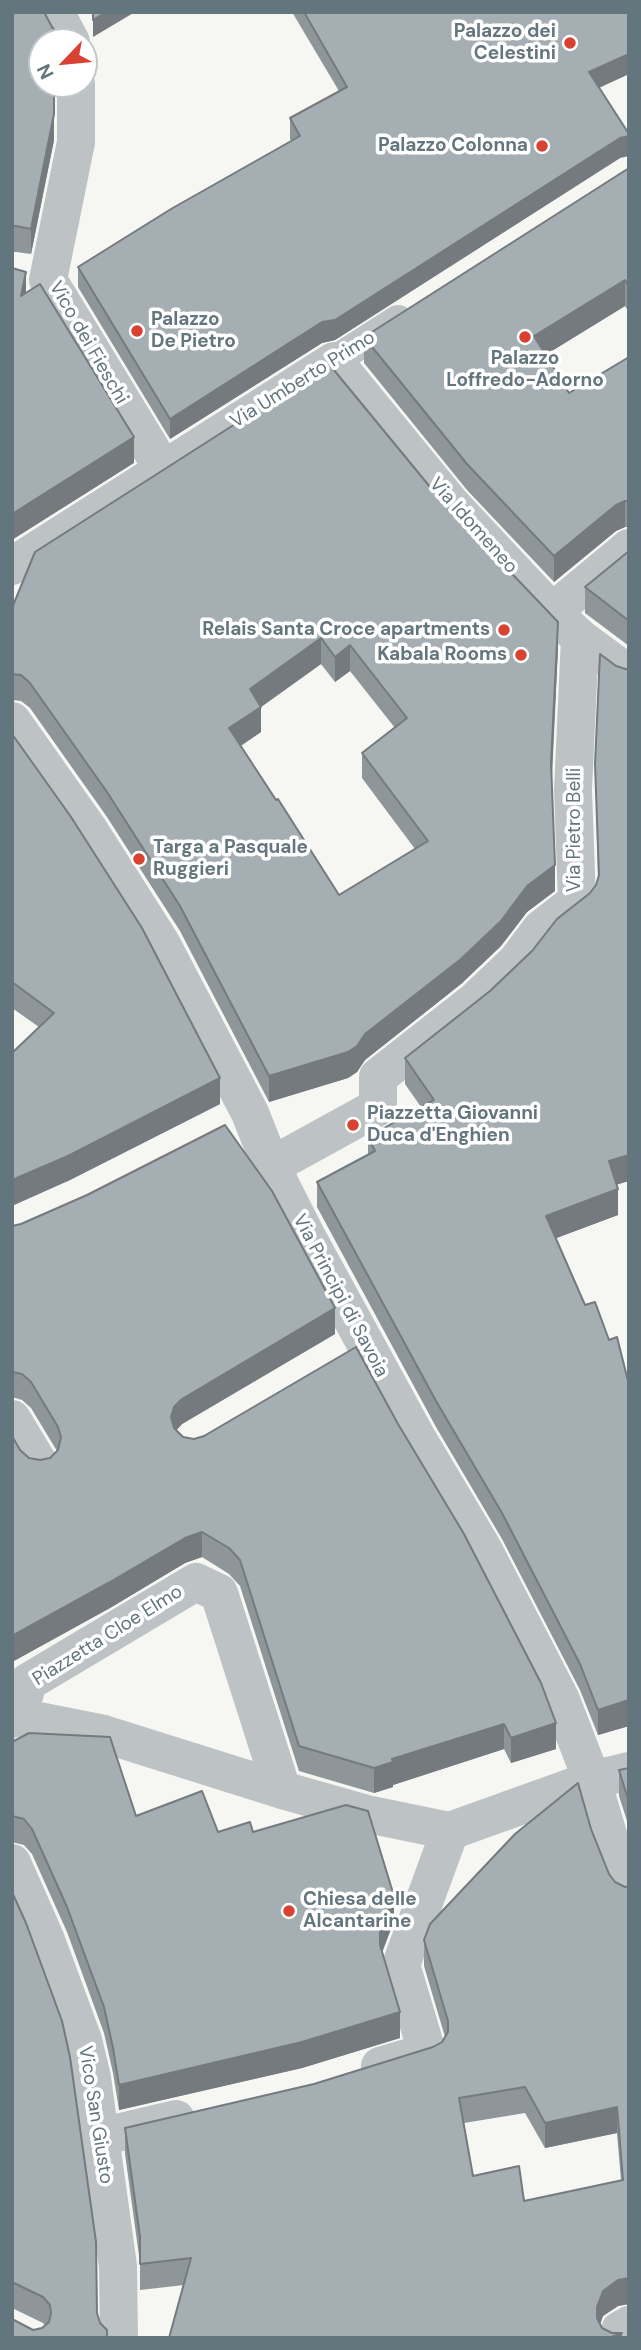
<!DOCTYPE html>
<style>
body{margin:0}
#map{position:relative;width:641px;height:2350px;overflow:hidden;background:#f6f6f3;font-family:"DM Sans",sans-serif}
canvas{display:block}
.frame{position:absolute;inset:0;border:14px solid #63757d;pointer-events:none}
.north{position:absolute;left:28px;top:28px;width:70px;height:70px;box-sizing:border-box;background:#fff;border:2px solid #c1c8cb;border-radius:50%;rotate:244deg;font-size:19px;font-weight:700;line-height:28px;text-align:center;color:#63757d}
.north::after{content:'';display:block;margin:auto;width:24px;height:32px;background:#d94130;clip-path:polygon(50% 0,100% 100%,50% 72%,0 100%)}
</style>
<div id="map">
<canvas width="641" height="2350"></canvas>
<div class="frame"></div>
<div class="north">N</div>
</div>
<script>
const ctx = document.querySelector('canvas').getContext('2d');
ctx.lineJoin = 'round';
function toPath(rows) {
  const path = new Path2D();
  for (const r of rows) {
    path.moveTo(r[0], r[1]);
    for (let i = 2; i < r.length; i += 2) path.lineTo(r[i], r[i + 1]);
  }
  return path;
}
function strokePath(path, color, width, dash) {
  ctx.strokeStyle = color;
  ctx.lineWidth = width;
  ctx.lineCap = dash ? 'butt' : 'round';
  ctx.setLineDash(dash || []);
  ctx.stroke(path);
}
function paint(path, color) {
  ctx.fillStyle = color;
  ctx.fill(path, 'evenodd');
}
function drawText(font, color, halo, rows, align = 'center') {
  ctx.font = font + ' "DM Sans",sans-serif';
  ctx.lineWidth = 7;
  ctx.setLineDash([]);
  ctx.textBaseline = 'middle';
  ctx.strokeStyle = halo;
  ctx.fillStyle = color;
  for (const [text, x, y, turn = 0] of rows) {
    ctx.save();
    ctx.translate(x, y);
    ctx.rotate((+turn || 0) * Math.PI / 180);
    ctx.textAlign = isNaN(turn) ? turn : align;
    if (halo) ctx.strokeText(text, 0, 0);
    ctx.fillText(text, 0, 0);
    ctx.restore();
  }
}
strokePath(toPath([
 [334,361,398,320]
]), '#bdc3c5', 30);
strokePath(toPath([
 [55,12,71,42],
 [76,84,76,142,48,280,163,469],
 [12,566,334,361,451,504,552,612,580,638,629,674],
 [552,612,629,548],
 [12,721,89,830,161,943,250,1113,271,1166,306,1235,417,1438,483,1549,561,1700,592,1780,612,1848,629,1891],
 [271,1166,378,1107,378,1077,475,1001,517,961,541,929,577,901,573,790,580,638],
 [12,1419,39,1464],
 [18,1717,28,1682,196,1582,219,1593,282,1790],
 [12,1719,18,1717,104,1734,282,1790,367,1814,450,1831,592,1780,629,1771],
 [12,1863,46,1940,83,2040,92,2078,118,2266,119,2338],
 [380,2066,427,2052,401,1965,450,1831],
 [100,2137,176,2119],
 [618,2338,620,2330,629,2325]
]), '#bdc3c5', 38);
paint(toPath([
 [12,12,42,42,54,140,31,254,16,252,12,252],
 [292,12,629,12,629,74,599,88,620,158,335,340,322,343,170,439,78,287,78,267,291,141,290,139,290,118,339,91],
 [629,168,629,312,625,306,545,355,569,393,629,357,629,527,625,527,616,531,554,582,467,490,364,363,364,337],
 [629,551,629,646,585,613,585,587],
 [12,608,558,647,552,778,555,891,527,912,501,946,461,984,365,1060,357,1072,348,1078,269,1102,180,931,107,817,30,708,21,701,12,700],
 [321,664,335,682,350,671,395,728,362,753,362,778,415,849,339,895,241,746,261,732,261,707],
 [616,666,629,670,629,1181,617,1184,618,1215,556,1238,585,1305,609,1340,629,1385,629,1726,598,1735,580,1690,502,1539,436,1427,317,1207,317,1182,368,1155,368,1137,421,1107,405,1084,405,1058,490,991,532,951,590,893,596,885,598,878,595,764],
 [12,734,220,1104,68,1181,39,1027,12,1008],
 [12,1226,335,1334,182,1424,176,1430,556,1749,511,1763,504,1749,393,1785,393,1787,374,1793,299,1771,240,1586,229,1574,202,1557,185,1563,110,1608,12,1662,12,1436,20,1450,29,1458,40,1460,50,1458,57,1451,31,1408,22,1400,12,1397],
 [12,1742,136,1816,218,1832,253,1832,394,1921,382,1953,400,2038,302,2068,119,2110,113,2073,104,2033,67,1932,32,1854,24,1845,12,1842],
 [629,1768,629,1827,619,1796,619,1770],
 [591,1829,609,1874,615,1882,625,1887,629,1886,629,2304,618,2306,603,2316,600,2324,602,2328,622,2338,184,2285,140,2290,140,2263,125,2154,125,2128,314,2084,433,2047,442,2042,445,2037,424,1966,424,1940],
 [525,2113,545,2148,617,2133,621,2180,524,2201,473,2176,464,2123],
 [12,1892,97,2313,100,2323,33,2330,42,2328,45,2325,43,2323,12,2308]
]), '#8e969a');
paint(toPath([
 [106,12,135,12,93,37,93,20],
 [629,54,629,74,589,92,589,72],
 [54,114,54,140,31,254,31,229],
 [629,136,629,156,620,158,335,340,322,343,170,439,170,419,322,322,620,138],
 [26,272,26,298,21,296],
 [625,280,625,306,534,362,534,336],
 [134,437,134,463,12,540,12,514],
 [625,501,625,527,616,531,554,582,554,556,616,505],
 [558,622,558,647,551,789,551,763],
 [321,638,321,664,261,707,261,732,229,753,229,728,250,689],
 [350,645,350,671,335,682,335,657],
 [555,865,555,891,527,912,501,946,461,984,365,1060,357,1072,348,1078,269,1102,269,1076,365,1034,527,886],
 [220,1078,220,1104,68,1181,12,1206,12,1180],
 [629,1155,629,1181,609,1187,609,1161],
 [618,1189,618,1215,546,1242,546,1216],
 [335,1308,335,1334,182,1424,174,1433,171,1417,174,1407,182,1399],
 [202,1532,202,1557,185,1563,110,1608,12,1662,12,1636,185,1538],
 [629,1700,629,1726,598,1735,598,1710],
 [556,1723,556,1749,511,1763,511,1738],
 [504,1724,504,1749,393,1785,393,1787,374,1793,374,1768,392,1759],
 [394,1896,394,1921,380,1957,380,1932],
 [400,2012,400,2038,302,2068,119,2110,119,2085],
 [617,2107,617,2133,545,2148,545,2123],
 [629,2278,629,2304,618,2306,603,2316,597,2333,597,2307,603,2291,618,2280],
 [622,2333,622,2338,609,2338]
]), '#747a7d');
const building = toPath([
 [12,12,44,12,52,27,57,33,58,42,42,42,42,84,54,84,54,114,31,229,16,226,12,226,12,12],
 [93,12,106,12,93,20,93,12],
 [304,12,629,12,629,54,589,72,629,134,629,136,620,138,335,320,322,322,170,419,78,267,171,209,300,136,290,118,347,87,304,12],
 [629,168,629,287,625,280,534,336,569,393,629,357,629,501,625,501,616,505,554,556,467,464,364,337,629,168],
 [12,268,26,272,21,296,40,284,134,437,12,514,12,268],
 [329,364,435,493,558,622,551,763,555,865,527,886,501,921,461,959,365,1034,357,1046,348,1052,269,1076,180,906,107,792,30,683,21,675,12,674,12,608,35,552,329,364],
 [321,638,335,657,350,645,407,718,362,753,428,841,339,895,278,799,276,800,229,728,261,707,250,689,321,638],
 [629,551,629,621,585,587,629,551],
 [600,654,616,666,629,670,629,1155,609,1161,618,1189,546,1216,585,1305,595,1302,609,1340,617,1337,629,1385,629,1700,598,1710,580,1664,502,1513,436,1401,317,1182,375,1151,368,1137,434,1100,405,1058,490,991,532,951,557,919,590,893,596,885,599,875,595,764,600,654],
 [12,734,71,817,142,928,220,1078,68,1156,12,1180,12,1053,54,1013,12,982,12,734],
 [225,1125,272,1191,335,1308,182,1399,174,1407,171,1417,174,1428,183,1437,194,1439,204,1436,356,1347,398,1424,464,1534,541,1683,556,1723,511,1738,504,1724,392,1759,393,1762,374,1768,299,1746,240,1560,229,1548,202,1532,185,1538,110,1582,12,1636,12,1436,20,1450,29,1458,40,1460,50,1458,58,1450,61,1437,58,1427,31,1382,22,1374,12,1372,12,1226,21,1224,87,1195,225,1125],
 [29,1733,110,1737,136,1816,202,1791,218,1832,250,1822,253,1832,346,1805,368,1811,394,1896,380,1932,380,1945,400,2012,302,2042,119,2085,113,2048,104,2007,67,1907,32,1829,24,1819,12,1816,12,1742,29,1733],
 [629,1768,629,1802,619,1770,629,1768],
 [578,1783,591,1829,609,1874,615,1882,625,1887,629,1886,629,2278,618,2280,603,2291,597,2307,597,2318,602,2328,612,2333,622,2333,609,2338,169,2338,191,2258,140,2264,140,2237,125,2128,314,2084,433,2047,442,2042,448,2032,448,2021,424,1940,430,1924,515,1834,578,1783],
 [525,2087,545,2123,617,2107,623,2180,524,2201,519,2166,473,2176,459,2098,525,2087],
 [12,1892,26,1923,62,2021,70,2057,96,2242,97,2313,100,2323,107,2330,107,2338,12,2338,12,2319,33,2330,42,2328,49,2322,51,2313,50,2305,43,2297,12,2282,12,1892]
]);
paint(building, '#a5afb3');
strokePath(building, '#747a7d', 2);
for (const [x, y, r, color] of [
 [570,43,7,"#d94130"],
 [542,146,7,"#d94130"],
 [137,331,7,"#d94130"],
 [525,337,7,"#d94130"],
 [504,630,7,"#d94130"],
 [521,655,7,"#d94130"],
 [139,859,7,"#d94130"],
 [353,1125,7,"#d94130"],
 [289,1911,7,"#d94130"]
]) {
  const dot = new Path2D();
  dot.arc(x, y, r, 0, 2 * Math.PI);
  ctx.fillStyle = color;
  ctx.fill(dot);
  strokePath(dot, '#fff', 2.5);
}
drawText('bold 19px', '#63757d', '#fff', [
 ["Palazzo dei",556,32],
 ["Celestini",556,54],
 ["Palazzo Colonna",528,146],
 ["Palazzo",151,320,"left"],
 ["De Pietro",151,342,"left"],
 ["Palazzo",525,359,"center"],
 ["Loffredo-Adorno",525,381,"center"],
 ["Relais Santa Croce apartments",490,630],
 ["Kabala Rooms",507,655],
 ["Targa a Pasquale",153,848,"left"],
 ["Ruggieri",153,870,"left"],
 ["Piazzetta Giovanni",367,1114,"left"],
 ["Duca d'Enghien",367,1136,"left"],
 ["Chiesa delle",303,1900,"left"],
 ["Alcantarine",303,1922,"left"]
], 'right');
drawText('19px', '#63757d', '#fff', [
 ["Vico dei Fieschi",88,343,60],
 ["Via Umberto Primo",303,380,-32],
 ["Via Idomeneo",473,526,48],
 ["Via Pietro Belli",575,830,-90],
 ["Via Principi di Savoia",340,1296,62],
 ["Piazzetta Cloe Elmo",108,1636,-32],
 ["Vico San Giusto",95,2115,81]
]);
</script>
